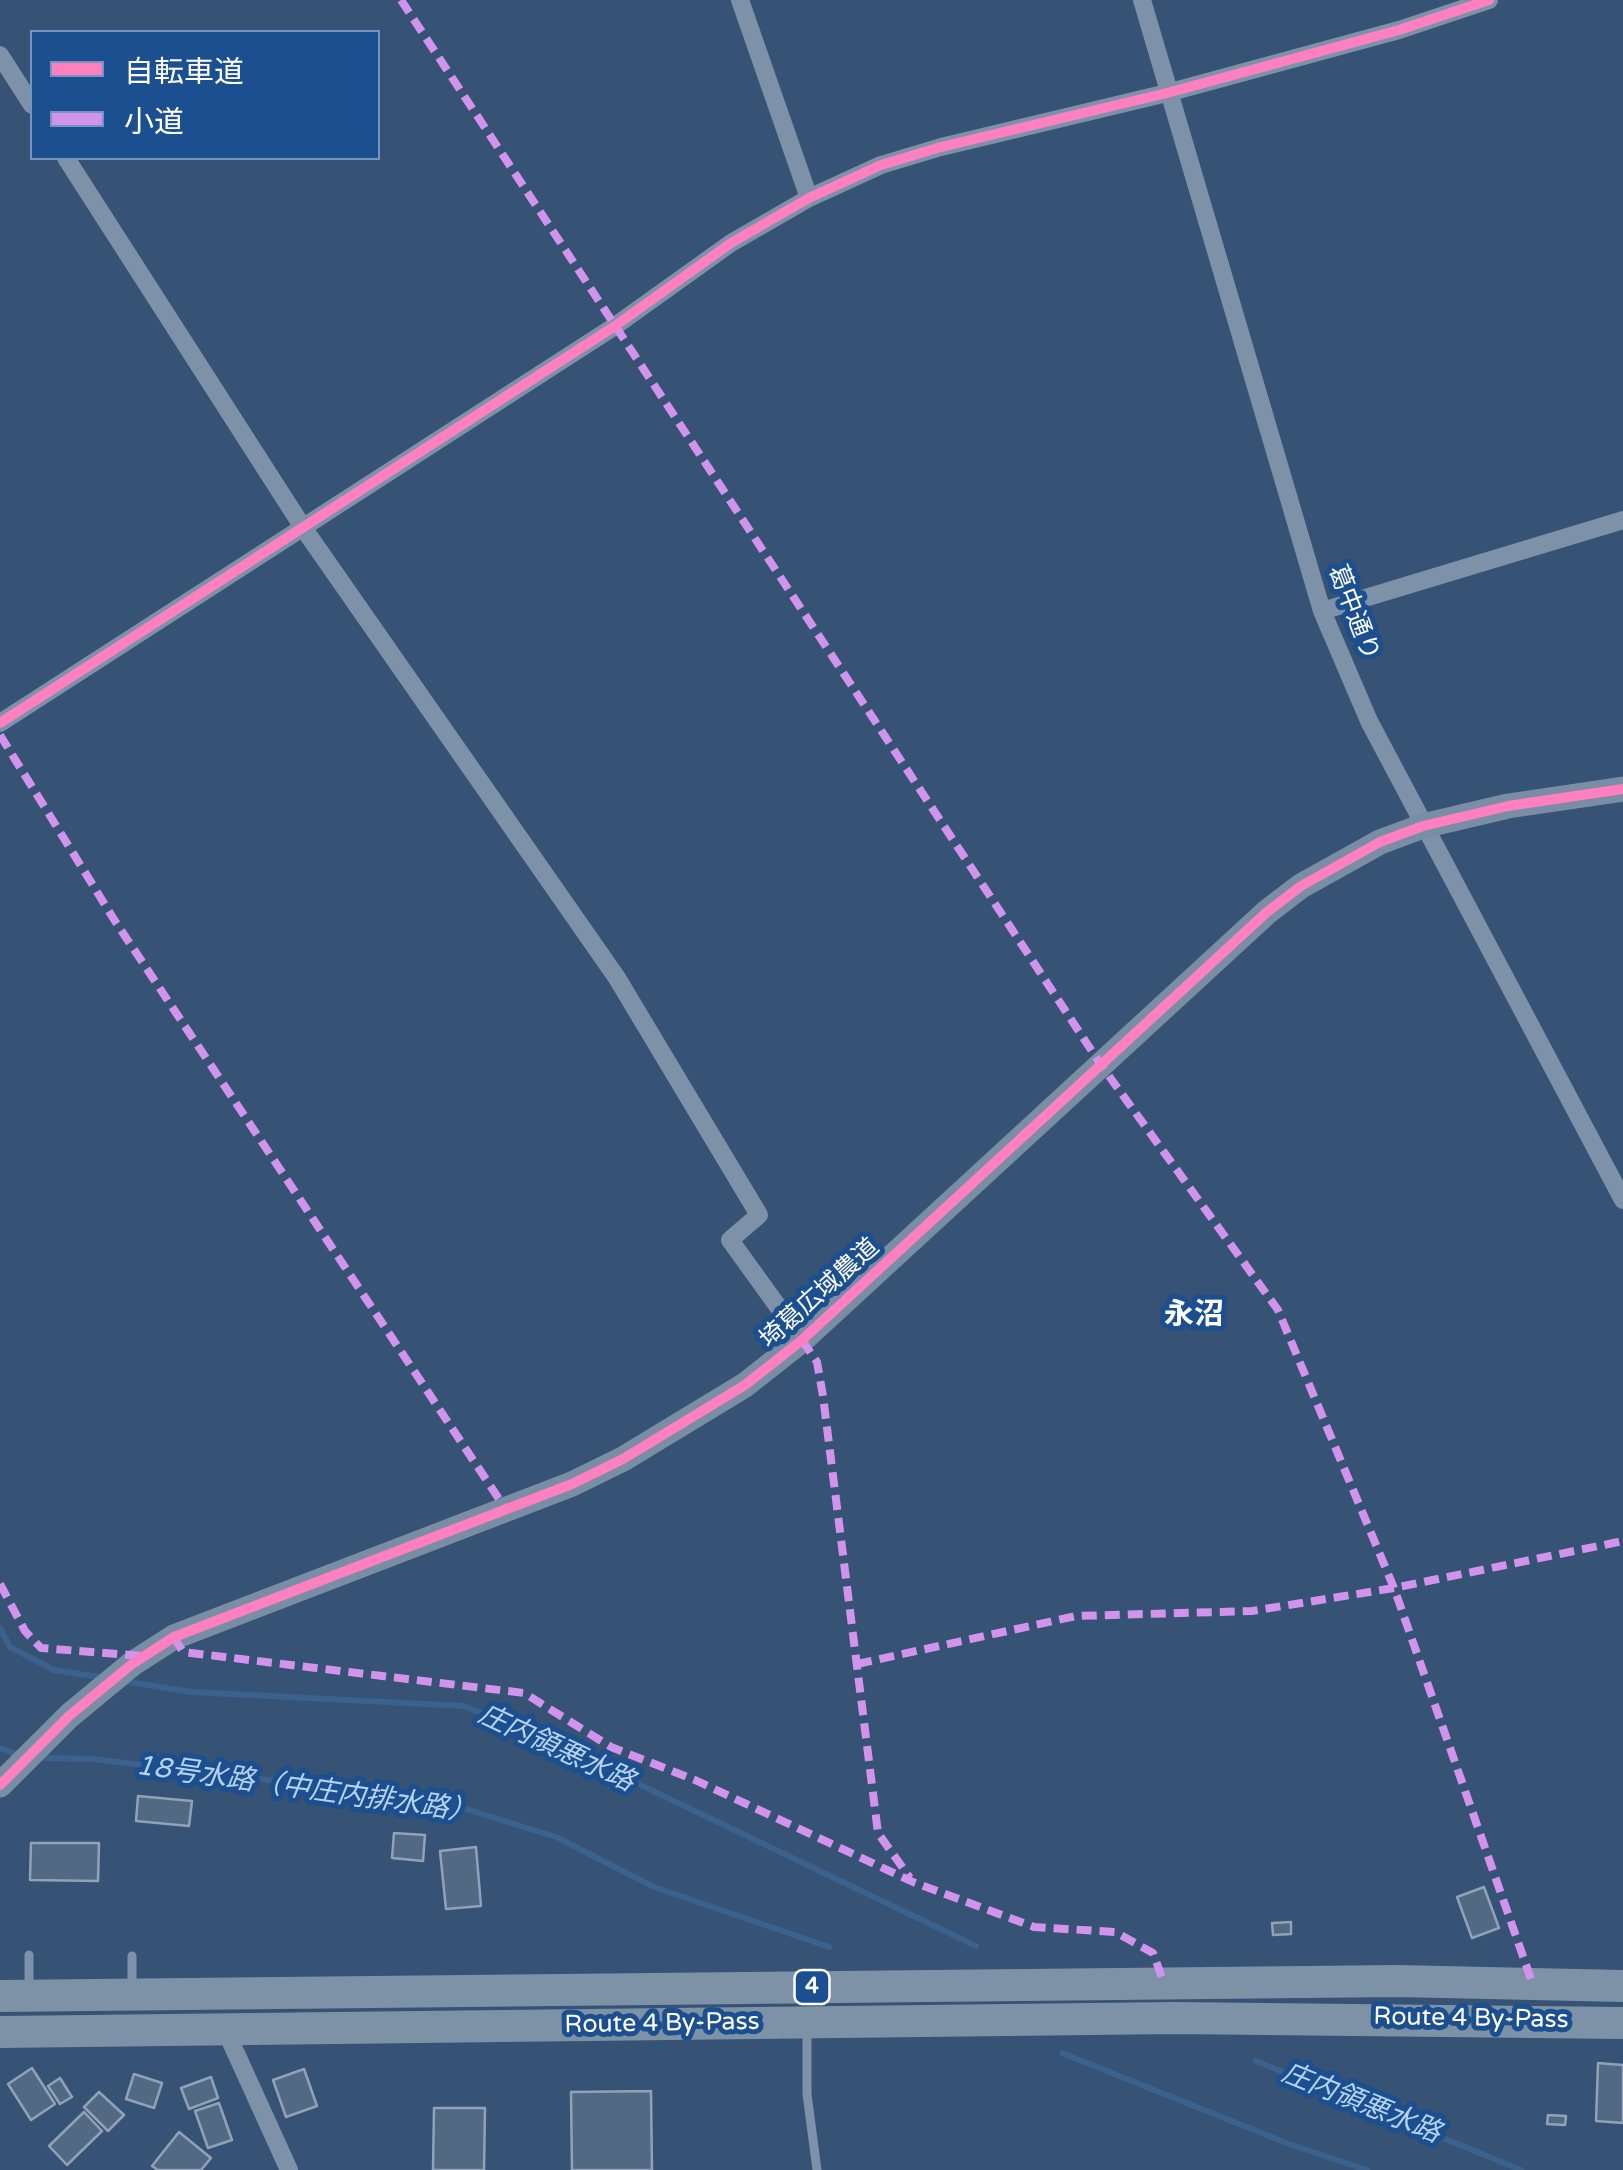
<!DOCTYPE html>
<meta charset="utf-8">
<style>
body{margin:0}
#map{position:relative;width:1623px;height:2170px;overflow:hidden;background:#365274;font-family:"Varela Round","Noto Sans JP",sans-serif}
canvas{display:block}
.legend{position:absolute;left:30px;top:30px;width:350px;height:130px;box-sizing:border-box;background:#1b4f8f;border:2px solid #7695bc;margin:0;padding:12px 18px;list-style:none;font-size:30px;color:#fff}
.legend li{display:flex;align-items:center;gap:20px;height:50px}
.legend b{width:50px;border:2px solid #7695bc}
</style>
<div id="map">
<canvas width="1623" height="2170"></canvas>
<ul class="legend">
<li><b style="height:12px;background:#ff80c0"></b>自転車道</li>
<li><b style="height:12px;background:#d193ec"></b>小道</li>
</ul>
</div>
<script>
const ctx = document.querySelector('canvas').getContext('2d');
ctx.lineJoin = 'round';
function toPath(rows) {
  const path = new Path2D();
  for (const r of rows) {
    path.moveTo(r[0], r[1]);
    for (let i = 2; i < r.length; i += 2) path.lineTo(r[i], r[i + 1]);
  }
  return path;
}
function strokePath(path, color, width, dash) {
  ctx.strokeStyle = color;
  ctx.lineWidth = width;
  ctx.lineCap = dash ? 'butt' : 'round';
  ctx.setLineDash(dash || []);
  ctx.stroke(path);
}
function paint(path, color) {
  ctx.fillStyle = color;
  ctx.fill(path, 'evenodd');
}
function drawText(font, color, halo, rows, align = 'center') {
  ctx.font = font + ' "Varela Round","Noto Sans JP",sans-serif';
  ctx.lineWidth = 10;
  ctx.setLineDash([]);
  ctx.textBaseline = 'middle';
  ctx.strokeStyle = halo;
  ctx.fillStyle = color;
  for (const [text, x, y, turn = 0] of rows) {
    ctx.save();
    ctx.translate(x, y);
    ctx.rotate((+turn || 0) * Math.PI / 180);
    ctx.textAlign = isNaN(turn) ? turn : align;
    if (halo) ctx.strokeText(text, 0, 0);
    ctx.fillText(text, 0, 0);
    ctx.restore();
  }
}
strokePath(toPath([
 [0,1628,10,1647,54,1670,105,1678],
 [122,1681,192,1692,464,1706,549,1741,976,1946],
 [0,1748,18,1755],
 [40,1758,93,1759,360,1791,463,1808,556,1837,654,1887,829,1947],
 [1062,2053,1289,2144,1367,2170],
 [1256,2061,1521,2170]
]), '#3b618d', 6);
const building = toPath([
 [138,1796,192,1801,189,1826,136,1821,138,1796],
 [394,1833,425,1835,423,1861,392,1858,394,1833],
 [31,1843,99,1843,98,1881,30,1880,31,1843],
 [476,1847,481,1906,446,1909,440,1851,476,1847],
 [1484,1887,1499,1928,1472,1938,1457,1897,1484,1887],
 [1291,1922,1291,1934,1273,1935,1272,1923,1291,1922],
 [1598,2063,1623,2065,1623,2123,1596,2121,1598,2063],
 [32,2068,55,2104,31,2120,8,2084,32,2068],
 [304,2069,317,2106,286,2117,273,2080,304,2069],
 [134,2074,162,2083,154,2108,126,2099,134,2074],
 [211,2077,218,2098,189,2109,181,2088,211,2077],
 [60,2078,72,2097,60,2104,48,2086,60,2078],
 [651,2091,652,2170,572,2170,571,2092,651,2091],
 [99,2092,124,2115,108,2131,84,2107,99,2092],
 [219,2103,232,2140,208,2148,195,2111,219,2103],
 [434,2108,485,2108,484,2170,433,2170,434,2108],
 [84,2112,102,2131,67,2165,49,2146,84,2112],
 [1548,2115,1566,2116,1565,2125,1547,2124,1548,2115],
 [179,2132,211,2158,201,2170,158,2170,152,2166,179,2132]
]);
paint(building, '#526984');
strokePath(building, '#92a2b6', 2.5);
strokePath(toPath([
 [132,1956,132,1990],
 [29,1988,29,1955],
 [807,2030,807,2094,817,2170]
]), '#7d92a8', 9);
strokePath(toPath([
 [740,0,809,198],
 [1142,0,1322,611,1369,721,1623,1200],
 [0,55,32,105],
 [66,158,304,529,617,978,759,1215,730,1240,802,1340],
 [1322,611,1623,520],
 [0,723,615,326,731,243,809,198,881,165,941,147,1167,93,1399,30,1489,0],
 [225,2029,289,2170]
]), '#7d92a8', 18);
strokePath(toPath([
 [0,1785,69,1716,132,1664,174,1637,572,1484,623,1459,745,1385,802,1340,1267,912,1301,886,1380,842,1423,826,1508,806,1623,789]
]), '#798da4', 25);
strokePath(toPath([
 [0,1996,1397,1981,1623,1986],
 [0,2032,1175,2018,1623,2023]
]), '#7e92a7', 32);
strokePath(toPath([
 [401,0,1101,1065,1278,1310,1394,1588,1532,1982],
 [0,735,115,921,507,1511],
 [802,1340,817,1362,823,1396,878,1833,910,1878],
 [0,1584,25,1631,41,1648,143,1656],
 [174,1637,183,1652,524,1693,611,1747,695,1780,913,1882,1034,1927,1115,1932,1153,1953,1164,1983],
 [857,1664,1076,1616,1252,1611,1394,1588,1623,1541]
]), '#d193ec', 8, [15, 8]);
strokePath(toPath([
 [0,723,615,326,731,243,809,198,881,165,941,147,1167,93,1399,30,1489,0],
 [0,1785,69,1716,132,1664,174,1637,572,1484,623,1459,745,1385,802,1340,1267,912,1301,886,1380,842,1423,826,1508,806,1623,789]
]), '#ff80c0', 10);
for (const [x, y, w] of [
 [812,1987,35]
]) {
  const box = new Path2D();
  box.roundRect(x - w / 2, y - 17, w, 34, 8);
  ctx.fillStyle = '#1b4f8f';
  ctx.fill(box);
  strokePath(box, '#fff', 2.5);
}
drawText('bold 22px', '#fff', null, [
 ["4",812,1987]
]);
drawText('25px', '#fff', '#1b4f8f', [
 ["葛中通り",1353,613,69],
 ["埼葛広域農道",820,1294,-42],
 ["Route 4 By-Pass",1471,2019,1],
 ["Route 4 By-Pass",662,2024,-1]
]);
drawText('italic 28px', '#b5d3f5', '#1b4f8f', [
 ["庄内領悪水路",556,1749,25],
 ["18号水路（中庄内排水路）",306,1790,8],
 ["庄内領悪水路",1361,2104,22]
]);
drawText('bold 30px', '#fff', '#1b4f8f', [
 ["永沼",1194,1316]
]);
</script>
